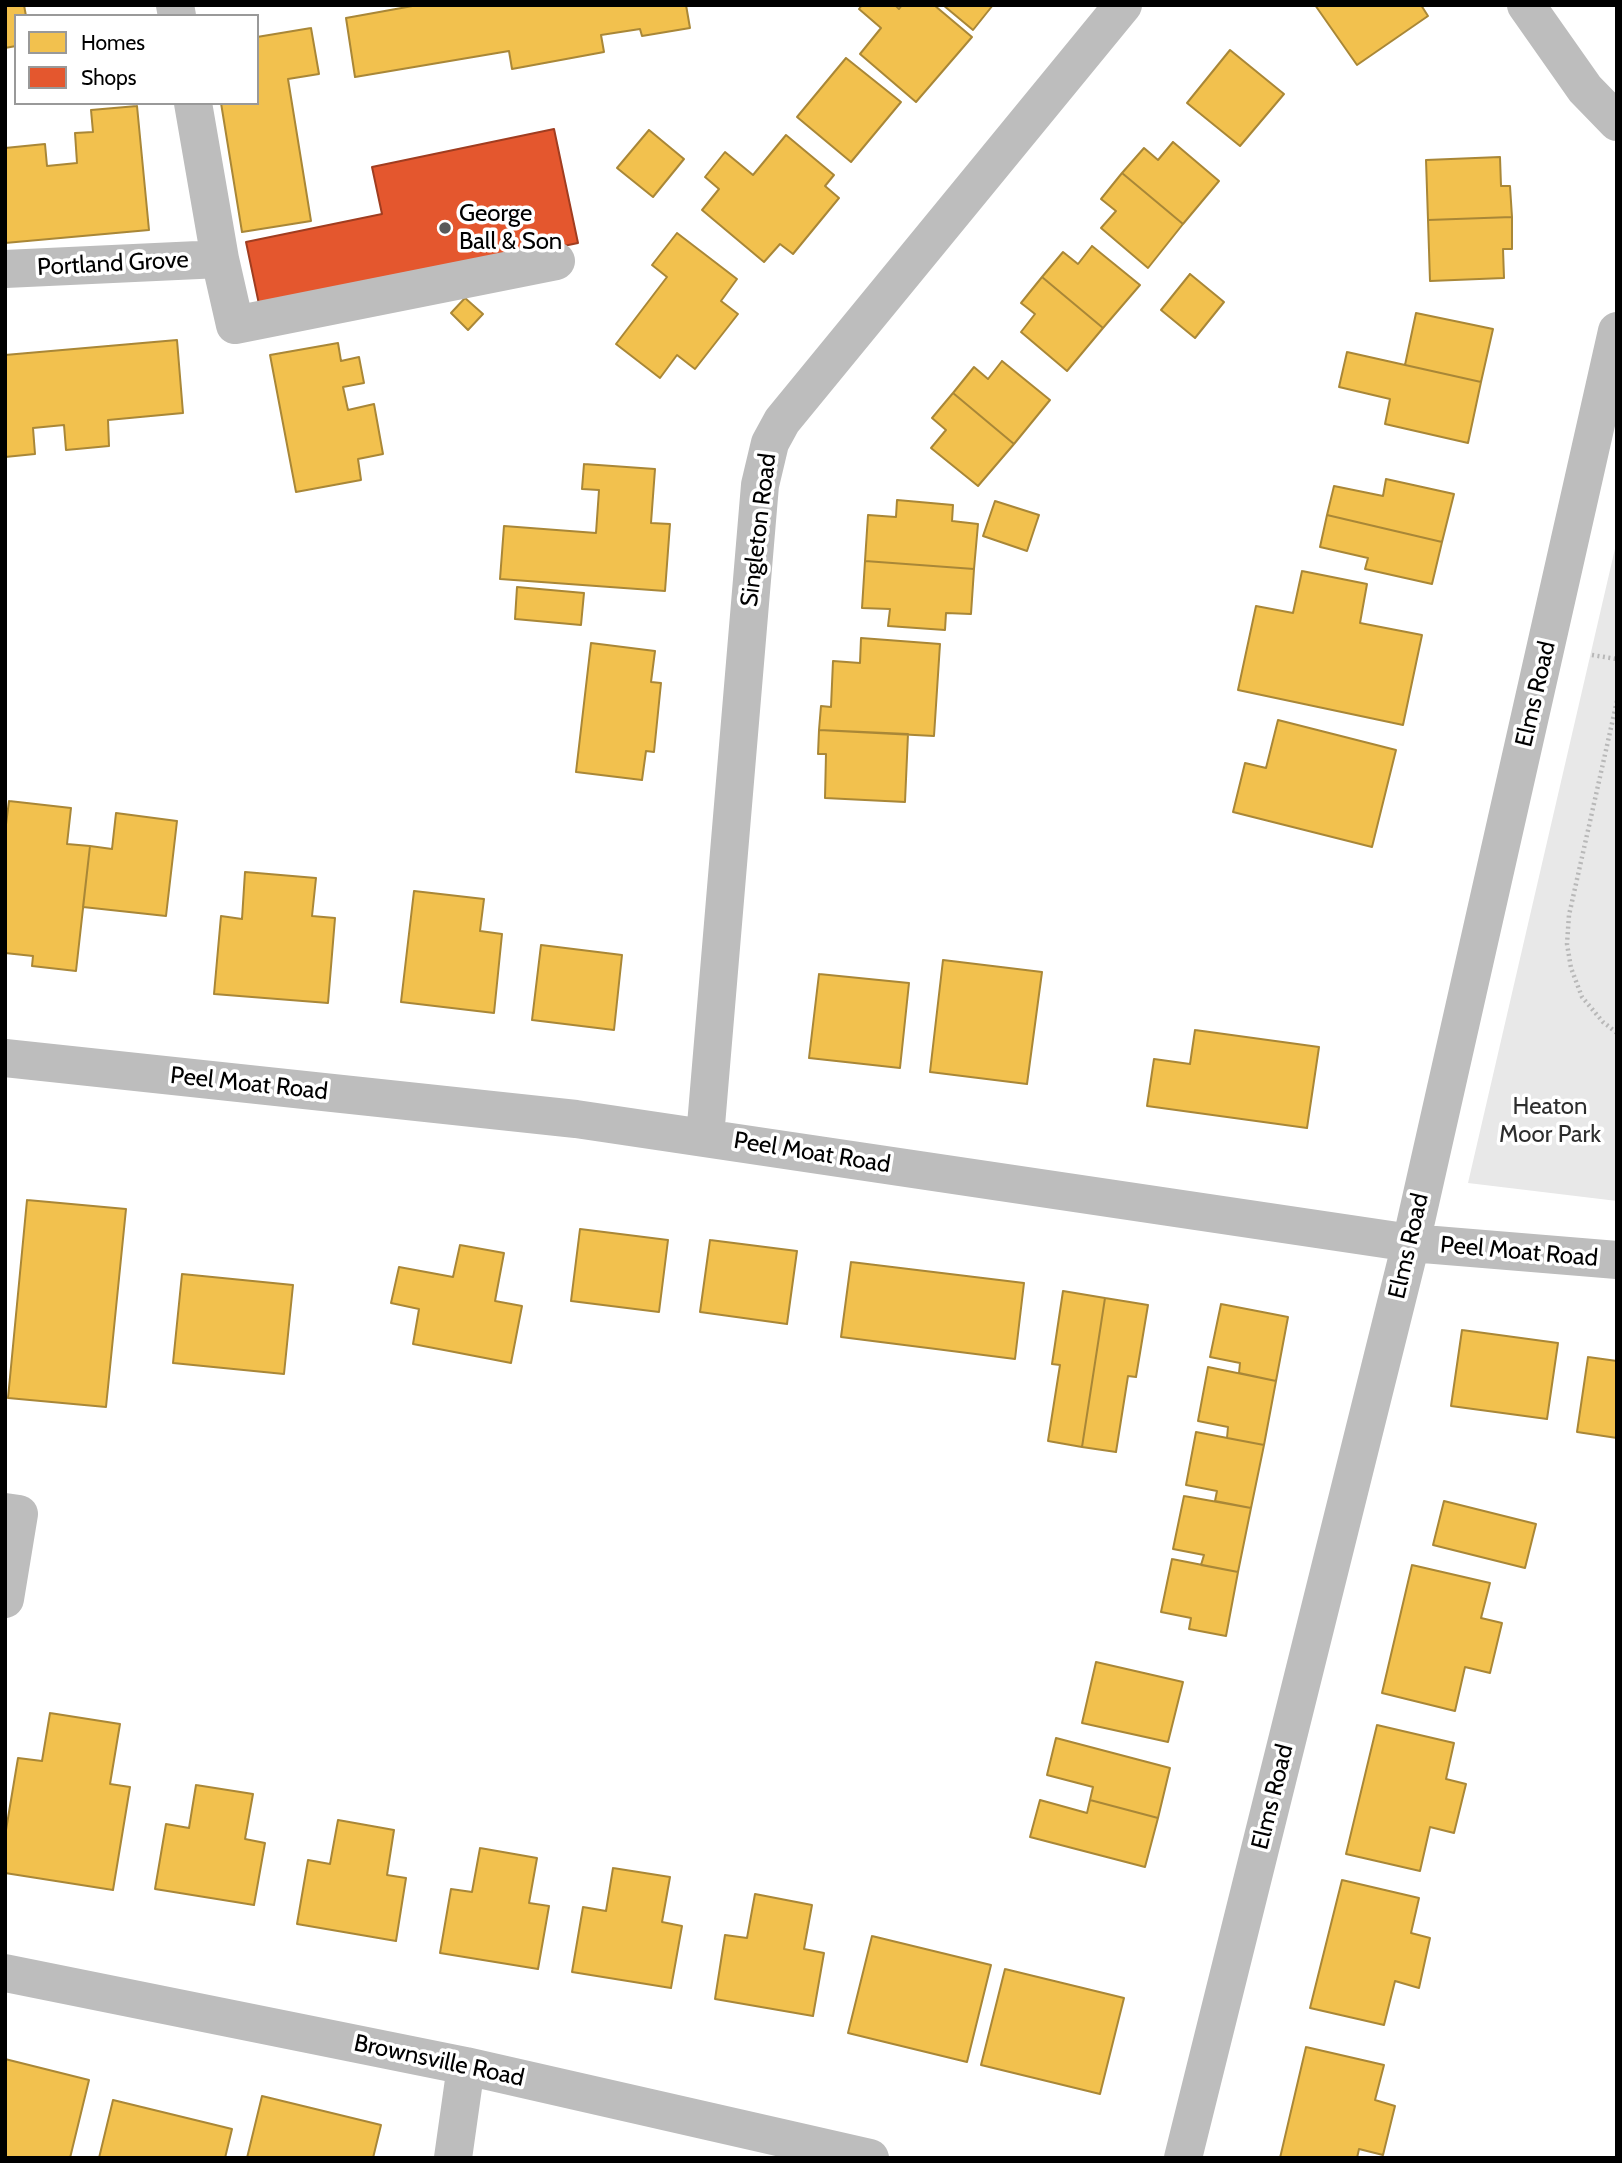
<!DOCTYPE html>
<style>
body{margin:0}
#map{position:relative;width:1622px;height:2163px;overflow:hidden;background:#fff;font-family:Cabin,sans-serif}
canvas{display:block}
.frame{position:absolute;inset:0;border:7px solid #000;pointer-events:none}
.legend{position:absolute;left:14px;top:14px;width:245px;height:91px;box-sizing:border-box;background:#fff;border:2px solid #999;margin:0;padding:9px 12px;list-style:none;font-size:21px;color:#000}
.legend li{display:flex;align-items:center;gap:14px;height:35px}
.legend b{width:35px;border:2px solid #999}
</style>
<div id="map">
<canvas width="1622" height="2163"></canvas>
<div class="frame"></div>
<ul class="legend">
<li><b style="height:19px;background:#f2c14e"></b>Homes</li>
<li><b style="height:19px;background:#e4572e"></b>Shops</li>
</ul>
</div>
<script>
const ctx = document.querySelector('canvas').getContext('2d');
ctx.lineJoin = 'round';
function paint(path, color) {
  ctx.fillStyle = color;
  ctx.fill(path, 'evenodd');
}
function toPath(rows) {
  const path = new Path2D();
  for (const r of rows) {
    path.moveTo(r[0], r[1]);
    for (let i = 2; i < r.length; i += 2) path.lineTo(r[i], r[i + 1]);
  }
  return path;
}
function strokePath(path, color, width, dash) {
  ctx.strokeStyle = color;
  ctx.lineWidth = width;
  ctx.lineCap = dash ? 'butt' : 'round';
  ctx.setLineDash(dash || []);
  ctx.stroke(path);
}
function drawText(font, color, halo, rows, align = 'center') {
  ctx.font = font + ' Cabin,sans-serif';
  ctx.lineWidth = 7;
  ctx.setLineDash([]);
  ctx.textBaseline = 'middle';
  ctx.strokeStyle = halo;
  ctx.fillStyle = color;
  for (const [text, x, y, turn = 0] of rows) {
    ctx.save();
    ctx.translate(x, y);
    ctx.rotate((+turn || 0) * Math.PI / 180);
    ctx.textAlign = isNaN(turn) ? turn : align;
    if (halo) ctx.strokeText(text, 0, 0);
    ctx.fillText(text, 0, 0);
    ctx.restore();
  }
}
paint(toPath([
 [1617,540,1617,1201,1468,1183]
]), '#e8e8e8');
const homes = toPath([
 [5,5,24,5,26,16,16,16,16,46,5,48,5,5],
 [418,5,686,5,690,28,642,36,640,29,601,35,604,52,512,69,509,51,355,77,346,18,418,5],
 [862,5,895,5,899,9,902,5,934,5,972,37,916,102,860,54,881,28,859,9,862,5],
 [943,5,993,5,973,30,943,5],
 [1315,5,1421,5,1428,16,1357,65,1315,5],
 [311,28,319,74,288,79,311,221,242,232,221,103,257,103,257,37,311,28],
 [1230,50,1284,94,1240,146,1187,103,1230,50],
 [846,58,901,102,851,162,797,117,846,58],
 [137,106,149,230,5,243,5,148,45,144,47,166,77,163,75,133,93,132,91,110,137,106],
 [649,130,684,159,653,197,617,168,649,130],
 [786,135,834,175,825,186,839,198,793,254,780,244,764,262,702,210,719,189,705,177,725,152,753,175,786,135],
 [1173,142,1219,181,1183,224,1122,173,1144,148,1158,160,1173,142],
 [1500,157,1501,186,1510,186,1512,217,1428,220,1426,160,1500,157],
 [1122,173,1183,224,1148,268,1101,228,1116,211,1101,199,1122,173],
 [1512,217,1512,249,1503,249,1504,278,1430,281,1428,220,1512,217],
 [677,233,737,279,721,301,738,314,695,369,677,355,660,378,616,344,667,277,652,265,677,233],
 [1092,246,1140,285,1103,328,1042,277,1063,252,1078,264,1092,246],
 [1190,274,1224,302,1195,338,1161,310,1190,274],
 [1042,277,1103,328,1067,371,1021,332,1035,314,1021,303,1042,277],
 [465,298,483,314,468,330,451,313,465,298],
 [1416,313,1493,329,1481,382,1405,365,1416,313],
 [177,340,183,413,108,420,109,446,66,450,64,425,33,428,35,454,5,457,5,355,177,340],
 [338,343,341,361,359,357,364,383,343,387,348,410,374,404,383,454,358,459,361,480,296,492,270,355,338,343],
 [1347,352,1481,382,1468,443,1385,424,1390,399,1339,387,1347,352],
 [1002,361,1050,400,1014,444,953,393,974,367,988,379,1002,361],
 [953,393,1014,444,978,486,931,448,946,430,932,418,953,393],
 [584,464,655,469,651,523,670,524,665,591,500,579,504,526,596,533,599,490,582,489,584,464],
 [1386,479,1454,494,1442,542,1327,515,1334,486,1383,496,1386,479],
 [897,500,953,505,952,521,978,524,974,569,865,561,868,515,896,517,897,500],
 [995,501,1039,515,1027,551,983,536,995,501],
 [1327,515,1442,542,1432,584,1365,569,1368,558,1320,547,1327,515],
 [865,561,974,569,971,614,946,613,945,630,888,626,890,609,862,608,865,561],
 [1302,571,1367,584,1360,623,1422,635,1403,725,1238,690,1256,606,1293,613,1302,571],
 [517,587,584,593,581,625,515,619,517,587],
 [861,638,940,644,934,736,819,730,821,706,831,707,833,661,860,663,861,638],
 [591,643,655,651,651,682,661,683,654,752,646,751,642,780,576,772,591,643],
 [1278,720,1396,750,1372,847,1233,812,1245,763,1266,768,1278,720],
 [819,730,908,734,905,802,825,798,826,754,818,754,819,730],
 [9,801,71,808,67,844,90,846,76,971,32,966,33,956,5,953,5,832,9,801],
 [116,813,177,821,166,916,83,907,90,846,112,849,116,813],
 [245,872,316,878,312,916,335,918,328,1003,214,994,221,916,242,919,245,872],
 [414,891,484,899,480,931,502,934,494,1013,401,1002,414,891],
 [541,945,622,955,614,1030,532,1020,541,945],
 [943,960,1042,972,1027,1084,930,1072,943,960],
 [819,974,909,983,900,1068,809,1058,819,974],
 [1195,1030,1319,1047,1307,1128,1147,1106,1154,1059,1190,1064,1195,1030],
 [27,1200,126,1209,106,1407,8,1398,27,1200],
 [580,1229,668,1240,659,1312,571,1301,580,1229],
 [710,1240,797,1251,787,1324,700,1312,710,1240],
 [460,1245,504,1253,495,1301,522,1306,511,1363,413,1344,419,1309,391,1303,399,1267,453,1277,460,1245],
 [851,1262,1024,1283,1015,1359,841,1337,851,1262],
 [182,1274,293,1285,284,1374,173,1363,182,1274],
 [1063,1291,1105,1298,1082,1447,1048,1441,1060,1365,1052,1364,1063,1291],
 [1105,1298,1148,1305,1136,1377,1128,1376,1116,1452,1082,1447,1105,1298],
 [1221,1304,1288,1317,1276,1381,1239,1373,1240,1363,1210,1357,1221,1304],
 [1462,1330,1558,1343,1547,1419,1451,1406,1462,1330],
 [1588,1357,1617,1361,1617,1438,1577,1432,1588,1357],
 [1208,1367,1276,1381,1264,1445,1227,1438,1228,1427,1198,1421,1208,1367],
 [1196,1432,1264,1445,1251,1508,1215,1501,1217,1491,1186,1485,1196,1432],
 [1184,1496,1251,1508,1238,1572,1201,1565,1204,1555,1173,1549,1184,1496],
 [1444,1501,1536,1524,1525,1568,1433,1545,1444,1501],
 [1172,1559,1238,1572,1226,1636,1189,1629,1191,1618,1161,1612,1172,1559],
 [1412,1565,1490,1583,1481,1618,1502,1623,1490,1673,1465,1667,1455,1711,1382,1693,1412,1565],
 [1096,1662,1183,1682,1168,1742,1082,1723,1096,1662],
 [50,1713,120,1724,110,1784,130,1787,113,1890,5,1873,5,1836,18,1758,42,1761,50,1713],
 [1377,1725,1454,1743,1446,1779,1466,1784,1454,1833,1430,1827,1420,1871,1346,1854,1377,1725],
 [1056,1738,1170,1768,1158,1818,1090,1800,1093,1787,1047,1775,1056,1738],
 [196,1785,253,1794,245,1839,265,1843,254,1905,155,1889,166,1824,189,1828,196,1785],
 [1040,1800,1087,1813,1090,1800,1158,1818,1145,1867,1030,1837,1040,1800],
 [338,1820,394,1830,387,1875,406,1878,396,1941,297,1924,308,1860,330,1864,338,1820],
 [480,1848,537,1858,529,1903,549,1906,538,1969,440,1953,451,1889,472,1892,480,1848],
 [613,1868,670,1877,662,1922,682,1926,671,1988,572,1972,583,1907,606,1911,613,1868],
 [1342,1880,1419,1898,1411,1933,1430,1938,1419,1988,1395,1981,1384,2025,1310,2008,1342,1880],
 [755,1894,812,1905,804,1949,824,1953,813,2016,715,1999,725,1935,747,1938,755,1894],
 [872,1936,991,1965,967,2062,848,2033,872,1936],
 [1005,1969,1124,1998,1100,2094,981,2065,1005,1969],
 [1306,2047,1384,2065,1375,2100,1395,2106,1383,2155,1359,2149,1357,2158,1280,2158,1306,2047],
 [5,2059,89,2080,70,2158,5,2158,5,2059],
 [262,2096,381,2125,373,2158,247,2158,262,2096],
 [113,2100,232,2129,225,2158,99,2158,113,2100]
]);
paint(homes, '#f2c14e');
strokePath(homes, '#a98737', 2);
const shops = toPath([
 [554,129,578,243,260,309,246,242,382,214,372,167,554,129]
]);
paint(shops, '#e4572e');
strokePath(shops, '#a03d20', 2);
strokePath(toPath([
 [1592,655,1617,659],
 [1617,701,1569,915,1567,944,1571,968,1582,997,1603,1022,1617,1033]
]), '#b8b8b8', 4.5, [2, 3.5]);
strokePath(toPath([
 [175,5,177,16],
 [1526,5,1585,89,1617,122],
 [193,103,220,259,235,325,556,261],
 [5,269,220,259],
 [5,1058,576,1119,1411,1243,1617,1260],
 [705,1137,760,485,770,443,782,421,1123,5],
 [5,1512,19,1514,5,1599],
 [5,1973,466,2066,870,2158],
 [453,2158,466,2066],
 [1183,2158,1411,1243,1617,331]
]), '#bdbdbd', 38);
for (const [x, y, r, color] of [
 [445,228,7,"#595959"]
]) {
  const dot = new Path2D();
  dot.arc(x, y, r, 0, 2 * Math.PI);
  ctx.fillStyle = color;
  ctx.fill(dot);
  strokePath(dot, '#fff', 2.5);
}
drawText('24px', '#000', '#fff', [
 ["George",459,214],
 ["Ball & Son",459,242]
], 'left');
drawText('24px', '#000', '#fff', [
 ["Portland Grove",113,264,-3],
 ["Singleton Road",759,530,-83],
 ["Elms Road",1536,694,-77],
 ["Peel Moat Road",249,1084,6],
 ["Peel Moat Road",812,1153,9],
 ["Elms Road",1409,1246,-77],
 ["Peel Moat Road",1519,1252,5],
 ["Elms Road",1273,1797,-76],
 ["Brownsville Road",439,2061,12]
]);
drawText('24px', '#2d2d2d', '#fff', [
 ["Heaton",1550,1107],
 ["Moor Park",1550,1135]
]);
</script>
